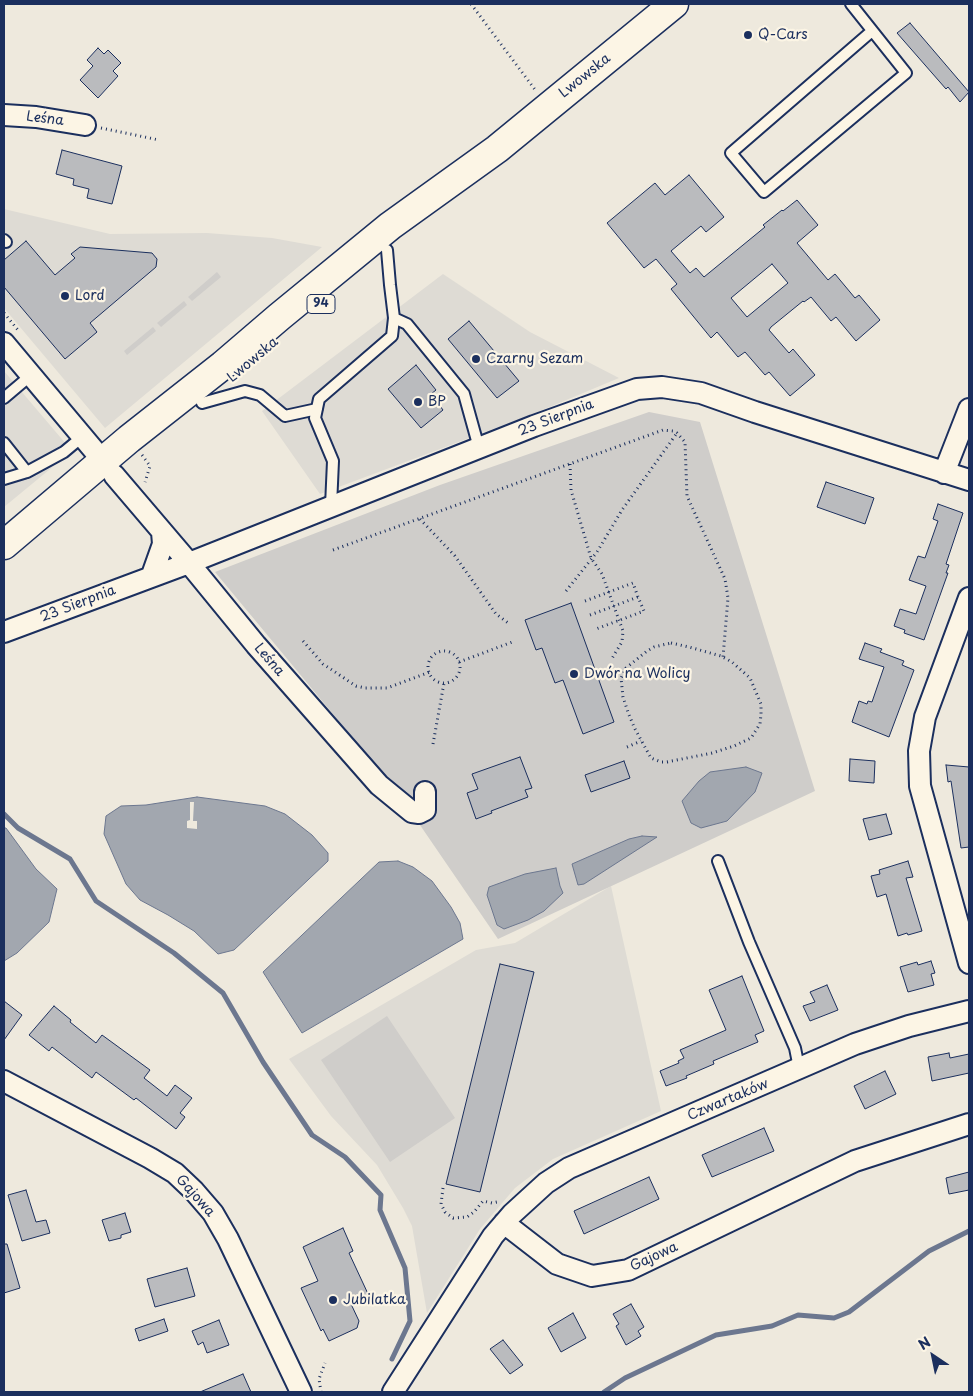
<!DOCTYPE html>
<meta charset="utf-8">
<style>
body{margin:0}
#map{position:relative;width:973px;height:1396px;overflow:hidden;background:#eee9dd;font-family:"Playpen Sans",sans-serif}
canvas{display:block}
.frame{position:absolute;inset:0;border:5px solid #1b2f5e;pointer-events:none}
.north{position:absolute;left:908px;top:1331px;width:50px;height:50px;-webkit-text-stroke:4px #fcf5e5;paint-order:stroke;rotate:326deg;font-size:14px;font-weight:700;line-height:20px;text-align:center;color:#1b2f5e}
.north::after{content:'';display:block;margin:auto;width:18px;height:22px;background:#1b2f5e;clip-path:polygon(50% 0,100% 100%,50% 72%,0 100%)}
</style>
<div id="map">
<canvas width="973" height="1396"></canvas>
<div class="frame"></div>
<div class="north">N</div>
</div>
<script>
const ctx = document.querySelector('canvas').getContext('2d');
ctx.lineJoin = 'round';
function paint(path, color) {
  ctx.fillStyle = color;
  ctx.fill(path, 'evenodd');
}
function toPath(rows) {
  const path = new Path2D();
  for (const r of rows) {
    if (r.length === 3) {
      path.moveTo(r[0] + r[2], r[1]);
      path.arc(r[0], r[1], r[2], 0, 2 * Math.PI);
      continue;
    }
    path.moveTo(r[0], r[1]);
    for (let i = 2; i < r.length; i += 2) path.lineTo(r[i], r[i + 1]);
  }
  return path;
}
function strokePath(path, color, width, dash) {
  ctx.strokeStyle = color;
  ctx.lineWidth = width;
  ctx.lineCap = dash ? 'butt' : 'round';
  ctx.setLineDash(dash || []);
  ctx.stroke(path);
}
function drawText(font, color, halo, rows, align = 'center') {
  ctx.font = font + ' "Playpen Sans",sans-serif';
  ctx.lineWidth = 4.5;
  ctx.setLineDash([]);
  ctx.textBaseline = 'middle';
  ctx.strokeStyle = halo;
  ctx.fillStyle = color;
  for (const [text, x, y, turn = 0] of rows) {
    ctx.save();
    ctx.translate(x, y);
    ctx.rotate((+turn || 0) * Math.PI / 180);
    ctx.textAlign = isNaN(turn) ? turn : align;
    if (halo) ctx.strokeText(text, 0, 0);
    ctx.fillText(text, 0, 0);
    ctx.restore();
  }
}
paint(toPath([
 [4,209,110,234,207,233,272,238,322,247,105,428,4,308],
 [443,274,530,332,619,378,528,416,320,494,262,411],
 [4,371,72,451,4,507],
 [611,886,661,1111,553,1159,515,1188,480,1229,427,1313,412,1226,403,1208,377,1165,331,1116,289,1059,476,950,515,943]
]), '#dedbd4');
paint(toPath([
 [217,272,221,277,192,301,188,297],
 [184,301,187,305,161,327,157,323],
 [153,327,156,331,127,355,124,351],
 [649,412,700,422,815,791,498,939,396,790,215,572,440,485],
 [387,1016,455,1118,390,1162,321,1060]
]), '#cfcdca');
const water = toPath([
 [746,767,762,773,755,792,727,821,701,828,691,823,682,801,699,781,710,772,746,767],
 [197,797,265,806,285,814,312,835,328,853,328,861,234,950,218,954,194,931,168,915,140,900,126,884,104,834,106,816,121,806,146,805,197,797],
 [4,828,6,828,36,869,57,889,49,922,17,953,4,961,4,828],
 [642,836,657,837,584,884,578,885,572,864,629,839,642,836],
 [398,861,413,867,432,881,451,907,460,923,463,939,302,1033,263,972,379,862,398,861],
 [556,868,560,886,563,893,544,911,528,920,504,929,497,925,487,895,489,887,525,874,556,868]
]);
paint(water, '#a2a7af');
strokePath(water, '#6c778f', 1);
paint(toPath([
 [190,802,194,802,193,821,197,821,197,829,187,828,187,821,190,820]
]), '#eee9dd');
strokePath(toPath([
 [4,814,18,828,70,859,96,901,174,953,223,993,263,1062,312,1135,345,1157,381,1195,380,1210,405,1268,410,1321,392,1359],
 [604,1392,625,1378,716,1335,772,1326,798,1315,834,1318,849,1312,929,1251,969,1231]
]), '#6c778f', 5);
const building = toPath([
 [910,23,969,92,960,102,948,87,946,89,897,33,910,23],
 [98,48,104,54,108,50,121,63,113,71,118,76,98,98,80,80,93,66,87,60,98,48],
 [62,150,122,166,112,204,87,198,89,189,73,185,74,179,56,174,62,150],
 [689,175,724,217,706,232,701,226,671,251,690,273,696,268,704,277,765,227,763,225,782,210,783,211,797,200,818,225,797,243,828,280,835,274,855,298,859,295,880,320,856,341,836,317,831,321,811,297,804,302,803,301,771,327,769,330,789,353,793,349,815,375,790,396,769,372,765,375,745,352,738,357,717,332,711,338,671,289,677,284,656,259,644,268,607,223,655,183,665,195,689,175],
 [772,264,788,283,747,317,731,298,772,264],
 [26,241,55,275,75,258,71,254,80,247,152,253,157,259,156,267,90,323,97,332,65,359,4,287,4,260,26,241],
 [469,321,519,381,497,398,448,339,469,321],
 [416,365,436,390,431,394,443,410,421,428,388,389,416,365],
 [826,482,874,498,865,524,817,507,826,482],
 [938,504,963,513,946,564,949,565,946,573,948,573,924,640,904,633,905,630,894,626,900,609,916,614,926,586,909,580,918,556,925,558,938,521,933,519,938,504],
 [571,603,614,722,583,734,563,680,555,683,542,648,536,650,525,620,571,603],
 [865,643,882,649,880,652,904,661,902,665,914,670,889,737,852,722,859,701,867,704,868,701,872,702,884,667,859,659,865,643],
 [520,757,532,788,525,790,528,797,491,811,492,813,476,819,467,793,478,789,472,774,520,757],
 [850,759,875,761,874,783,849,781,850,759],
 [624,761,630,778,591,792,585,775,624,761],
 [946,765,969,767,969,847,961,848,951,781,948,782,946,765],
 [886,814,892,834,869,840,863,819,886,814],
 [908,861,913,877,906,878,922,931,908,935,907,933,898,936,886,894,877,897,871,876,880,874,879,870,908,861],
 [931,961,935,973,931,974,934,985,908,992,900,967,917,962,918,965,931,961],
 [500,964,534,972,480,1192,446,1184,500,964],
 [742,976,764,1031,755,1035,758,1042,713,1061,714,1064,686,1076,687,1078,666,1086,660,1071,679,1063,678,1061,684,1058,680,1050,726,1030,709,990,742,976],
 [827,985,838,1010,810,1021,803,1006,815,1002,810,992,827,985],
 [4,1001,22,1015,4,1040,4,1001],
 [54,1006,71,1020,70,1022,96,1043,102,1035,150,1070,144,1078,167,1096,175,1085,192,1098,180,1113,185,1117,176,1129,136,1098,134,1100,96,1072,92,1078,52,1047,49,1051,29,1035,54,1006],
 [949,1053,950,1058,969,1054,969,1073,932,1081,928,1057,949,1053],
 [885,1071,896,1094,865,1109,854,1086,885,1071],
 [764,1128,774,1151,712,1177,702,1155,764,1128],
 [969,1172,969,1190,949,1194,946,1178,969,1172],
 [649,1177,659,1199,584,1234,574,1211,649,1177],
 [26,1190,36,1222,46,1220,50,1233,22,1241,8,1195,26,1190],
 [125,1213,131,1232,121,1235,121,1238,109,1241,102,1220,125,1213],
 [343,1228,353,1251,349,1253,369,1296,351,1304,359,1321,357,1328,329,1341,323,1329,321,1331,301,1288,318,1281,303,1247,343,1228],
 [4,1244,7,1244,20,1288,4,1293,4,1244],
 [187,1268,195,1296,155,1307,147,1279,187,1268],
 [631,1304,644,1327,638,1331,641,1336,626,1345,616,1326,619,1324,613,1314,631,1304],
 [573,1313,586,1338,561,1352,548,1328,573,1313],
 [164,1319,168,1331,139,1341,135,1329,164,1319],
 [219,1320,229,1345,207,1353,203,1342,198,1345,192,1331,219,1320],
 [503,1340,523,1365,510,1374,490,1349,503,1340],
 [243,1374,251,1392,200,1392,243,1374]
]);
paint(building, '#babbbe');
strokePath(building, '#1b2f5e', 1);
const service = toPath([
 [851,4,906,73,764,192,731,153,872,31],
 [4,240,6,242],
 [394,318,407,324,464,394,479,448],
 [4,398,30,376],
 [202,403,245,391,260,395,285,416,317,409],
 [4,443,27,472,64,452,82,437],
 [4,479,27,472],
 [331,506,333,461,315,418,319,399,392,336,394,318,390,285,387,250],
 [718,861,749,942,795,1048,799,1068]
]);
const minor = toPath([
 [4,115,36,117,85,125],
 [4,343,103,461],
 [944,473,969,409],
 [114,475,189,563,256,645,379,785,412,812,419,813,425,810,425,792],
 [152,575,163,544,162,532],
 [969,598,925,717,919,751,920,786,969,963],
 [4,632,189,563,534,426,637,389,662,387,701,393,755,412,969,480],
 [4,1081,150,1158,175,1173,194,1191,213,1213,228,1239,301,1392],
 [504,1223,557,1264,592,1276,628,1270,855,1161,969,1124],
 [393,1392,493,1236,512,1214,546,1183,569,1168,855,1044,909,1026,969,1011]
]);
const primary = toPath([
 [4,545,129,439,223,365,279,317,390,226,497,149,674,4]
]);
strokePath(service, '#1b2f5e', 14);
strokePath(minor, '#1b2f5e', 24);
strokePath(primary, '#1b2f5e', 31);
strokePath(toPath([
 [471,4,536,91],
 [101,128,159,140],
 [4,313,18,330],
 [142,455,150,466,145,482],
 [570,464,571,490,591,558,602,574,623,631,622,642,611,660],
 [420,519,455,556,496,614,508,623],
 [333,550,663,430,673,431,677,433,685,442,687,496,725,579,728,598,723,657],
 [566,591,597,552,622,510,677,433],
 [585,601,633,583,638,597,644,611,596,629],
 [590,615,638,597],
 [303,641,323,664,356,686,365,688,387,688,430,672],
 [671,643,689,647,721,656,732,662,750,678,761,704,761,714,760,724,751,738,734,746,712,753,667,762,661,762,651,758,635,729,629,715,623,697,621,678,626,668,647,651,654,647,671,643],
 [444,667,16],
 [459,662,515,641],
 [433,744,444,683],
 [627,747,641,741],
 [443,1188,441,1204,445,1212,453,1218,467,1217,474,1212,483,1201,492,1203,497,1202],
 [321,1392,319,1379,325,1363]
]), '#1b2f5e', 3, [1, 4]);
strokePath(service, '#fcf5e5', 10);
strokePath(minor, '#fcf5e5', 20);
strokePath(primary, '#fcf5e5', 28);
for (const [x, y, r, color] of [
 [748,35,5,"#1b2f5e"],
 [65,296,5,"#1b2f5e"],
 [476,359,5,"#1b2f5e"],
 [418,402,5,"#1b2f5e"],
 [574,674,5,"#1b2f5e"],
 [333,1300,5,"#1b2f5e"]
]) {
  const dot = new Path2D();
  dot.arc(x, y, r, 0, 2 * Math.PI);
  ctx.fillStyle = color;
  ctx.fill(dot);
  strokePath(dot, '#fcf5e5', 2);
}
for (const [x, y, w] of [
 [321,304,28]
]) {
  const box = new Path2D();
  box.roundRect(x - w / 2, y - 9.5, w, 19, 4);
  ctx.fillStyle = '#fcf5e5';
  ctx.fill(box);
  strokePath(box, '#1b2f5e', 1);
}
drawText('bold 12px', '#1b2f5e', null, [
 ["94",321,304]
]);
drawText('14px', '#1b2f5e', '#fcf5e5', [
 ["Q-Cars",758,35],
 ["Lord",75,296],
 ["Czarny Sezam",486,359],
 ["BP",428,402],
 ["Dwór na Wolicy",584,674],
 ["Jubilatka",343,1300]
], 'left');
drawText('14px', '#1b2f5e', '#fcf5e5', [
 ["Lwowska",585,76,-39],
 ["Leśna",45,119,7],
 ["Lwowska",253,360,-40],
 ["23 Sierpnia",556,418,-21],
 ["23 Sierpnia",78,604,-21],
 ["Leśna",269,660,49],
 ["Czwartaków",728,1100,-23],
 ["Gajowa",195,1196,48],
 ["Gajowa",654,1257,-25]
]);
</script>
